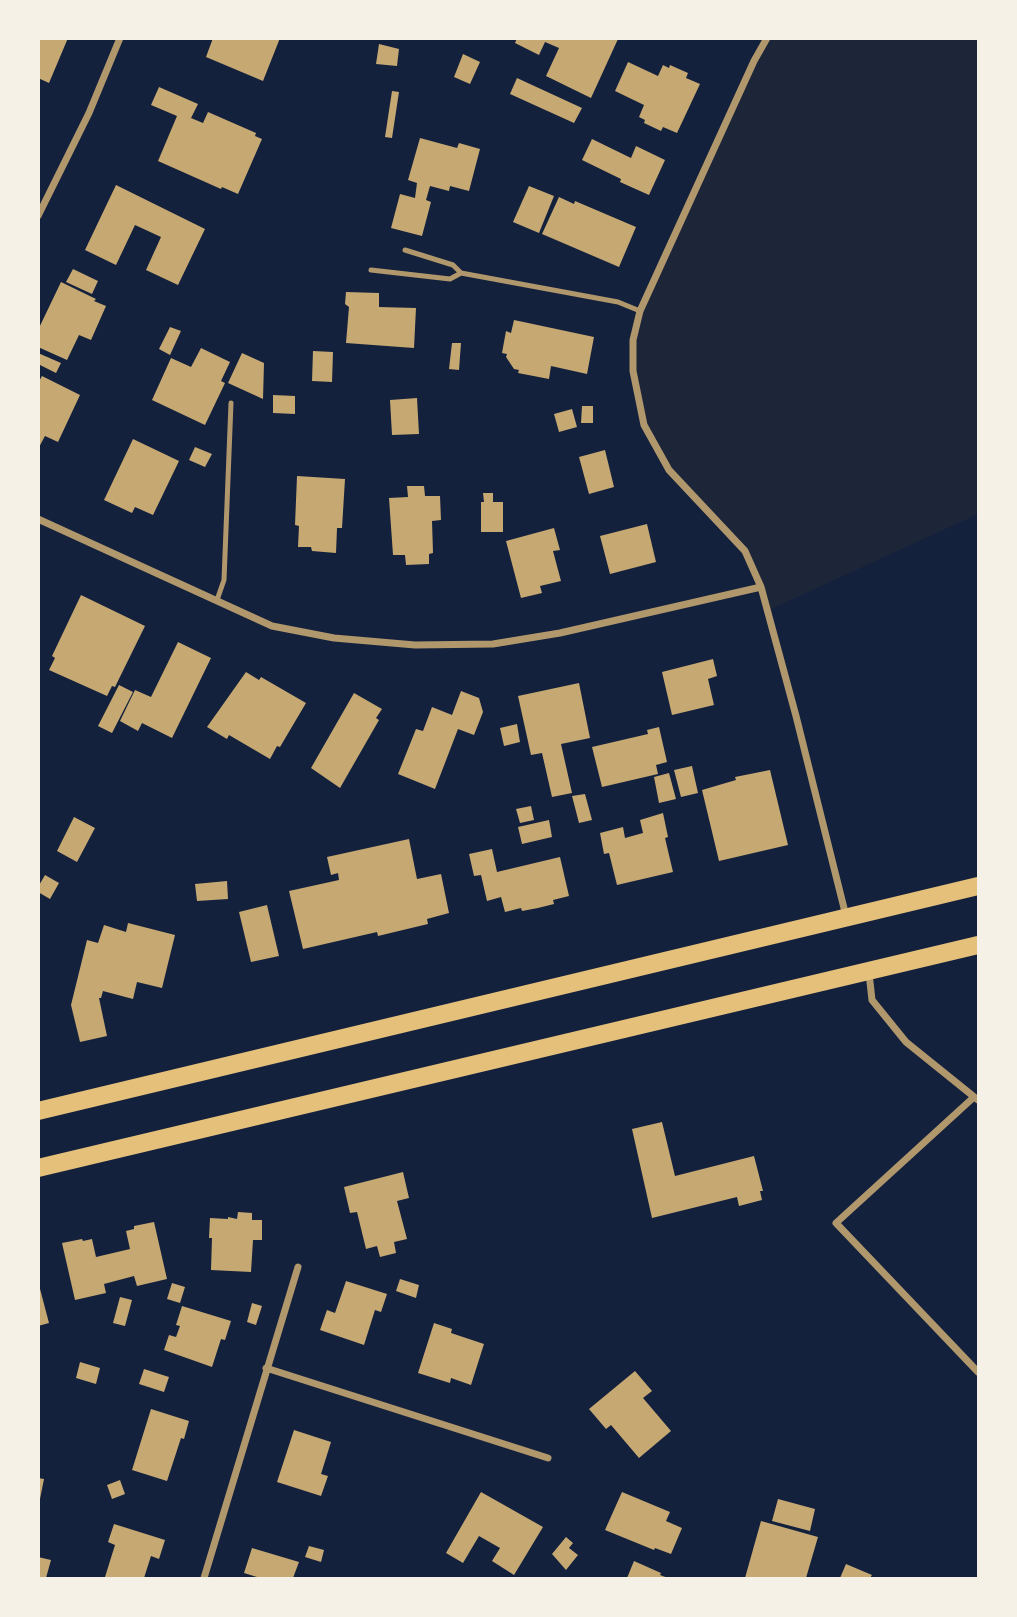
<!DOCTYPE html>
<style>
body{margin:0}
#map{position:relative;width:1017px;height:1617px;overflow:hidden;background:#14213d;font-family:Ubuntu,sans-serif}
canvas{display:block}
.frame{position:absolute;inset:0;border:40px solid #f6f1e7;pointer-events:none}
</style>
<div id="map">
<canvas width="1017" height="1617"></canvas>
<div class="frame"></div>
</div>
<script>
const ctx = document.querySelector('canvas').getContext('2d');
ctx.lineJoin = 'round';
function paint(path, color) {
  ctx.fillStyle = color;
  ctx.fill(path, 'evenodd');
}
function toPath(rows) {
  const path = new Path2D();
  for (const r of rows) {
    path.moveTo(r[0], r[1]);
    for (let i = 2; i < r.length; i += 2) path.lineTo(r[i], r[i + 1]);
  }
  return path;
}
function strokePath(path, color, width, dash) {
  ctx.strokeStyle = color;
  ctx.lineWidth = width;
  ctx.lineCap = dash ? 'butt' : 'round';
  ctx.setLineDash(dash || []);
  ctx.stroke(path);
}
paint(toPath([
 [767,39,978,39,978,514,767,611,745,551,669,470,644,425,633,371,633,340,640,311]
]), '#1d2539');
paint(toPath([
 [38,38,68,38,49,83,38,78],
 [213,38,280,38,263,81,206,57],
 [517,38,616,38,618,39,591,98,546,76,559,48,545,42,539,55,515,43],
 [379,44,399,49,397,66,376,64],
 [463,54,480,62,470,84,454,77],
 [628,62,658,76,663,65,669,68,670,65,688,73,686,78,700,84,677,133,663,127,661,131,644,123,645,120,639,117,644,105,615,91],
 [517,78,582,108,574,123,510,94],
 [159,87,198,104,191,118,203,123,208,112,256,133,255,136,262,139,238,194,222,187,221,189,158,161,177,116,151,105],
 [392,91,399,92,392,138,385,137],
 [420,138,457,148,459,143,480,149,469,191,450,186,449,191,430,186,426,200,431,202,422,236,391,228,400,194,415,198,417,183,408,180],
 [592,139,631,158,636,146,665,160,649,195,620,182,621,179,582,160],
 [116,185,205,229,178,285,146,270,161,237,135,225,116,265,85,250],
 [529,186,554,196,539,233,513,222],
 [559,197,574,204,575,201,636,227,619,267,542,234],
 [73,269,98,281,92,294,66,282],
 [61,282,96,299,94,301,106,306,91,340,79,335,67,360,38,347,38,330],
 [346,292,379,293,379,307,416,308,414,348,346,343,349,307,345,304],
 [514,320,594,337,587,374,551,366,549,379,518,373,519,370,514,369,506,357,507,354,502,353,506,331,511,333],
 [170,327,181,331,170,355,159,349],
 [452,343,461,343,459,370,449,369],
 [201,348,230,362,221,381,225,383,205,425,152,400,171,358,191,367],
 [313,351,333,352,332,382,312,381],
 [38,353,61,363,56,373,38,364],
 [242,353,264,363,263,399,228,383],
 [42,376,80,395,58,442,45,436,38,449,38,383],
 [273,395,295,396,295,414,273,413],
 [417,398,419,434,392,435,390,400],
 [582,406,593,406,593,423,581,423],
 [572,409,577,427,559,432,554,414],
 [133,439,179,461,153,515,135,507,132,513,104,500],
 [195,447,212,454,205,467,189,460],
 [605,450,614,487,589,494,579,457],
 [297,476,345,479,342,528,337,528,336,553,312,551,311,547,298,547,299,526,295,525],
 [407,486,424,486,425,496,440,496,441,520,432,521,433,553,429,554,429,564,406,565,405,555,393,555,389,498,408,497],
 [483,493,493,493,493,502,503,502,503,532,481,532,481,502,484,502],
 [647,524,656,562,610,574,600,536],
 [554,528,560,550,553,551,561,581,540,586,542,593,521,598,506,541],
 [81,595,145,626,115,687,112,686,107,696,49,670,55,658,52,656],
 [178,642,211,658,172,738,142,723,138,731,120,721,135,690,151,697],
 [713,659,717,676,708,679,714,705,672,715,662,672],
 [246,672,259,680,261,677,306,703,280,747,277,746,270,759,229,735,227,739,207,727],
 [579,683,590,738,561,744,572,793,552,797,542,753,531,755,518,696],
 [119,685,133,692,112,733,98,726],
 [461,691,479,698,483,712,474,735,458,729,435,789,398,774,416,729,423,731,432,707,452,715],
 [354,693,382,709,376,718,379,720,340,788,311,768],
 [517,724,520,742,504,746,500,728],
 [659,727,667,762,656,765,658,774,602,787,592,747,648,734,647,730],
 [692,766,698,793,681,797,674,770],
 [770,770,788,845,719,861,702,790,736,780,735,777],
 [669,773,676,799,659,803,654,777],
 [585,794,592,820,579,823,572,796],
 [531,806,534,820,520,823,516,809],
 [663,813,668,837,665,838,673,872,617,885,609,853,604,854,600,833,623,827,625,838,643,833,640,820],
 [74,817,95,828,77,862,57,851],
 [549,820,552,837,522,844,518,827],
 [409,839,417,879,441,874,449,913,427,919,428,924,378,936,377,932,303,949,289,891,339,880,338,873,331,875,327,857],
 [492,849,497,872,560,857,569,896,553,900,554,904,538,908,522,911,521,908,505,912,501,897,487,901,481,875,474,876,469,854],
 [45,875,59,883,50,899,38,892,38,887],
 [227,881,228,899,197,901,195,884],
 [267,905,279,956,251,962,239,912],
 [128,923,175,935,162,988,137,982,133,999,103,991,101,998,99,998,107,1036,80,1042,71,1005,87,940,98,943,104,925,126,932],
 [662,1122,675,1176,754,1156,763,1191,760,1191,762,1200,739,1206,737,1197,652,1218,632,1129],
 [403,1172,409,1198,397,1201,407,1239,394,1242,396,1253,380,1257,377,1246,366,1249,357,1212,350,1213,344,1187],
 [238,1212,252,1213,252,1220,262,1220,262,1240,253,1240,251,1272,211,1270,212,1238,209,1238,210,1218,228,1219,228,1217,237,1219],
 [154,1222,167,1279,137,1286,134,1276,104,1284,106,1293,75,1300,62,1243,82,1239,83,1241,92,1239,96,1257,130,1249,126,1231,134,1229,134,1226],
 [400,1279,419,1285,416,1298,396,1291],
 [346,1281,387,1294,381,1312,375,1310,364,1345,320,1330,327,1310,335,1313],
 [172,1283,185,1287,180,1303,167,1299],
 [39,1285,49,1323,38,1326,38,1286],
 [120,1297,132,1300,125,1326,113,1323],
 [252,1303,262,1306,256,1325,247,1322],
 [182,1306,231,1321,225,1340,221,1339,212,1367,164,1350,169,1335,176,1337,180,1326,176,1325],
 [434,1323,452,1329,451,1333,484,1344,471,1385,451,1378,450,1383,418,1373],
 [80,1362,100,1368,96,1384,76,1378],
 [144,1369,169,1377,164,1392,139,1384],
 [635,1371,652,1391,643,1398,671,1431,639,1458,611,1425,606,1429,589,1409],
 [151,1409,189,1421,184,1439,181,1438,167,1481,132,1470],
 [294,1430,331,1442,321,1474,328,1476,321,1496,277,1482],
 [38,1478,44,1479,40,1499,38,1499],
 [120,1480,125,1494,112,1499,107,1485],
 [481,1492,543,1527,514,1575,492,1561,500,1548,479,1536,463,1563,446,1553],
 [622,1492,670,1512,666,1521,682,1528,671,1554,655,1548,654,1550,605,1530],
 [778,1499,815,1509,810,1531,772,1521],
 [761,1521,818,1537,806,1578,745,1578],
 [114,1524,165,1540,159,1559,151,1556,144,1578,105,1577,115,1545,108,1542],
 [566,1537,573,1543,569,1548,578,1555,566,1570,552,1554],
 [309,1546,324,1550,321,1562,305,1557],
 [252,1548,299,1562,293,1578,257,1578,257,1577,244,1573],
 [38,1557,51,1560,46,1578,38,1578],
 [634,1561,661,1573,660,1575,668,1578,627,1578],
 [846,1564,872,1575,870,1578,840,1578]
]), '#c6a872');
strokePath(toPath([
 [405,250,453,265,461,273,618,302,640,311],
 [371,270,450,279,461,273],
 [217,600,224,580,231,403]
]), '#b1986c', 5);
strokePath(toPath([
 [767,38,754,61,640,311,633,340,633,371,644,425,669,470,745,551,761,587,796,716,846,916],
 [38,216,89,113,120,38],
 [38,519,272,626,334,638,415,645,493,644,560,633,761,587],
 [869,973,872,1000,906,1042,978,1100],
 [974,1097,836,1223,978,1372],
 [266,1368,548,1458],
 [204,1578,298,1267]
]), '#b1986c', 7);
strokePath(toPath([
 [38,1111,978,886],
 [38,1168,978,945]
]), '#e5c07b', 18);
</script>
